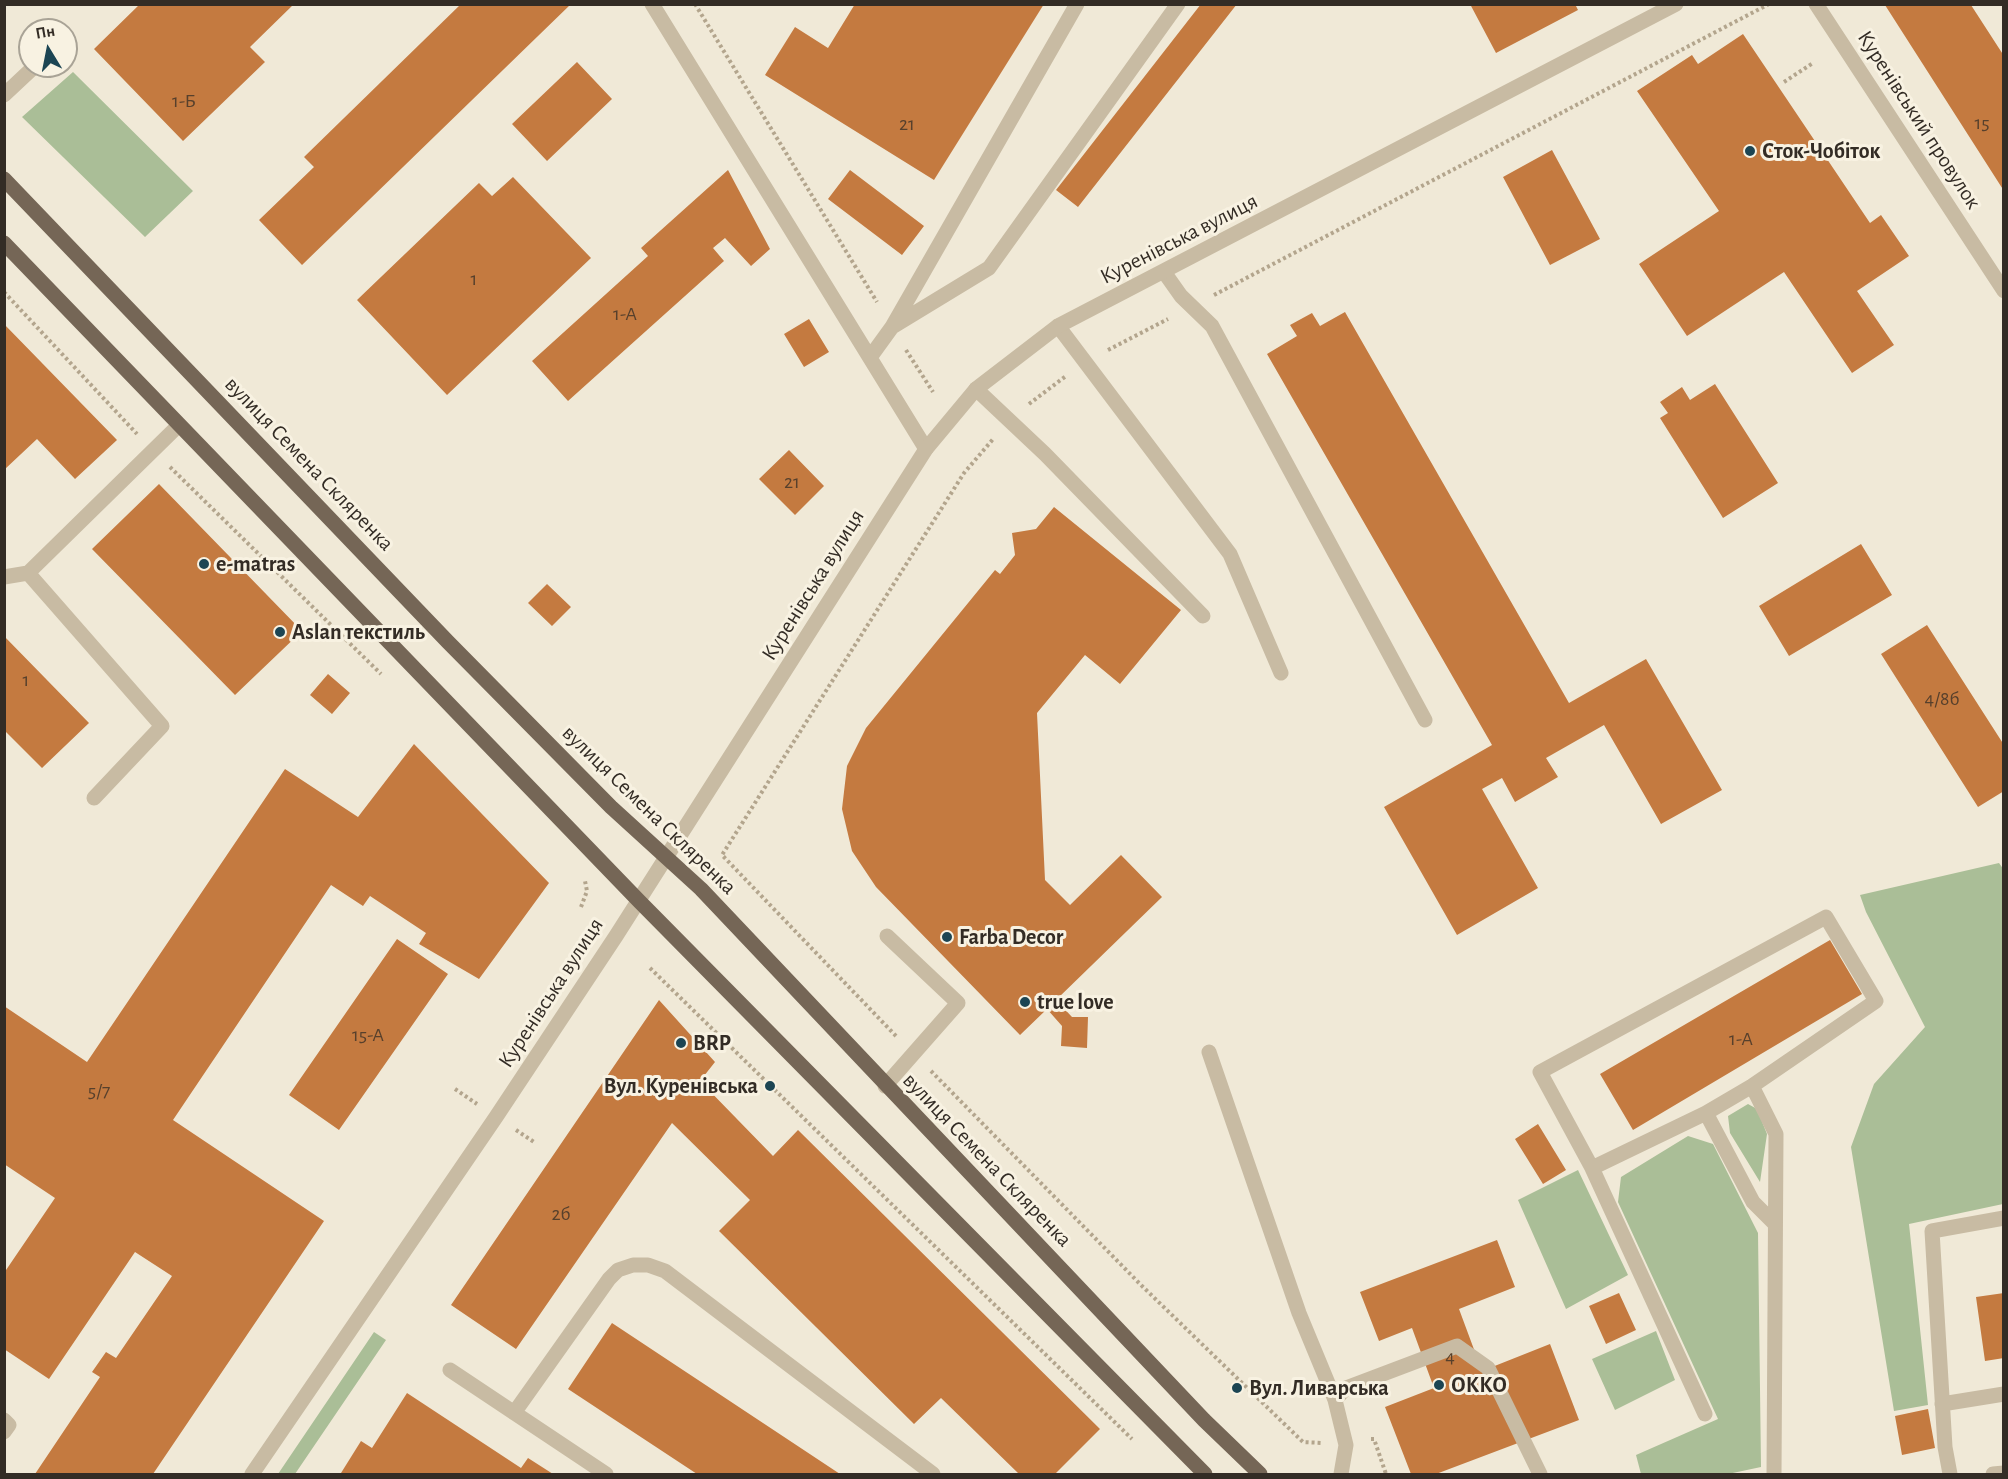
<!DOCTYPE html>
<meta charset="utf-8">
<style>
body{margin:0}
#map{position:relative;width:2008px;height:1479px;overflow:hidden;background:#f0e9d7;font-family:"Alegreya Sans",sans-serif}
canvas{display:block}
.frame{position:absolute;inset:0;border:6px solid #332c25;pointer-events:none}
.north{position:absolute;left:18px;top:18px;width:60px;height:60px;box-sizing:border-box;background:#f8f2e2;border:2px solid #a9a396;border-radius:50%;rotate:350deg;font-size:16px;font-weight:700;line-height:24px;text-align:center;color:#332c25}
.north::after{content:'';display:block;margin:auto;width:21px;height:27px;background:#1c4553;clip-path:polygon(50% 0,100% 100%,50% 72%,0 100%)}
</style>
<div id="map">
<canvas width="2008" height="1479"></canvas>
<div class="frame"></div>
<div class="north">Пн</div>
</div>
<script>
const ctx = document.querySelector('canvas').getContext('2d');
ctx.lineJoin = 'round';
function paint(path, color) {
  ctx.fillStyle = color;
  ctx.fill(path, 'evenodd');
}
function toPath(rows) {
  const path = new Path2D();
  for (const r of rows) {
    path.moveTo(r[0], r[1]);
    for (let i = 2; i < r.length; i += 2) path.lineTo(r[i], r[i + 1]);
  }
  return path;
}
function strokePath(path, color, width, dash) {
  ctx.strokeStyle = color;
  ctx.lineWidth = width;
  ctx.lineCap = dash ? 'butt' : 'round';
  ctx.setLineDash(dash || []);
  ctx.stroke(path);
}
function drawText(font, color, halo, rows, align = 'center') {
  ctx.font = font + ' "Alegreya Sans",sans-serif';
  ctx.lineWidth = 6;
  ctx.setLineDash([]);
  ctx.textBaseline = 'middle';
  ctx.strokeStyle = halo;
  ctx.fillStyle = color;
  for (const [text, x, y, turn = 0] of rows) {
    ctx.save();
    ctx.translate(x, y);
    ctx.rotate((+turn || 0) * Math.PI / 180);
    ctx.textAlign = isNaN(turn) ? turn : align;
    if (halo) ctx.strokeText(text, 0, 0);
    ctx.fillText(text, 0, 0);
    ctx.restore();
  }
}
paint(toPath([
 [73,72,193,191,145,237,22,117],
 [1999,863,2004,870,2003,1204,1909,1224,1928,1405,1894,1411,1851,1147,1874,1084,1925,1027,1866,912,1860,895],
 [1748,1104,1757,1109,1767,1134,1760,1182,1730,1133,1728,1116],
 [1688,1136,1713,1144,1758,1233,1761,1467,1728,1474,1641,1474,1636,1455,1718,1419,1618,1202,1621,1177],
 [1578,1170,1628,1275,1566,1309,1518,1200],
 [1656,1331,1675,1380,1615,1410,1592,1359],
 [374,1332,386,1340,295,1474,278,1474]
]), '#aabe97');
paint(toPath([
 [140,4,294,4,250,47,265,62,183,141,94,49],
 [461,4,571,4,302,265,259,220,314,167,304,157],
 [855,4,1044,4,934,180,765,75,795,27,828,48],
 [1201,4,1237,4,1078,207,1056,190],
 [1470,4,1575,4,1578,10,1496,53],
 [1885,5,1971,5,2004,56,2004,191],
 [1743,34,1870,223,1881,215,1909,256,1857,291,1894,345,1852,373,1784,272,1687,336,1639,264,1719,211,1637,91,1692,55,1698,64],
 [577,62,612,99,547,161,512,124],
 [1552,150,1600,239,1550,265,1503,177],
 [728,170,770,249,751,266,725,238,713,248,724,261,568,401,532,361,648,256,641,248],
 [850,170,924,226,902,255,828,199],
 [513,177,591,258,447,395,357,300,479,183,492,196],
 [1345,312,1569,703,1646,659,1722,790,1661,824,1604,725,1546,758,1558,777,1515,802,1502,778,1482,789,1538,888,1457,935,1384,807,1492,745,1267,354,1297,336,1290,325,1312,313,1320,326],
 [809,319,829,352,804,367,784,334],
 [4,324,117,440,75,479,37,439,4,470],
 [1715,384,1778,483,1723,518,1660,418,1668,413,1660,402,1682,387,1690,400],
 [789,450,824,486,795,515,759,479],
 [159,484,302,631,235,695,92,549],
 [1054,507,1181,610,1120,684,1085,655,1037,713,1045,880,1070,905,1121,855,1162,897,1056,1000,1072,1017,1088,1017,1087,1048,1061,1046,1062,1026,1047,1009,1020,1035,876,887,852,851,842,809,847,766,866,728,995,570,1000,574,1015,555,1012,533,1036,529],
 [1861,544,1892,595,1789,656,1759,606],
 [547,584,571,607,552,626,528,603],
 [1927,625,2004,745,2004,791,1978,807,1881,654],
 [4,636,89,723,42,768,4,730],
 [328,674,350,693,332,714,310,695],
 [414,744,549,883,479,979,419,944,426,933,370,896,363,906,331,885,173,1120,324,1221,153,1474,35,1474,100,1377,92,1372,106,1352,116,1358,172,1276,135,1252,49,1379,4,1349,4,1273,55,1198,4,1164,4,1006,87,1062,285,769,358,817],
 [397,939,448,974,339,1130,289,1095],
 [1830,940,1862,994,1633,1130,1600,1074],
 [659,1000,715,1062,700,1081,773,1156,798,1130,1100,1429,1055,1474,1019,1474,941,1398,914,1424,719,1231,750,1200,672,1123,516,1349,451,1305],
 [1538,1124,1566,1170,1543,1184,1515,1139],
 [1497,1240,1515,1287,1459,1309,1482,1371,1550,1344,1579,1420,1436,1474,1411,1474,1385,1407,1434,1388,1412,1328,1379,1341,1360,1292],
 [1619,1293,1636,1330,1606,1344,1589,1306],
 [2004,1293,2004,1358,1985,1361,1976,1297],
 [612,1323,840,1474,697,1474,568,1389],
 [407,1393,521,1468,528,1458,553,1474,341,1473,361,1441,372,1448],
 [1928,1409,1935,1448,1902,1455,1895,1416]
]), '#c47a40');
strokePath(toPath([
 [695,4,877,302],
 [1784,82,1813,63],
 [4,292,137,434],
 [1214,295,1769,4],
 [906,350,933,392],
 [1108,350,1168,319],
 [1029,404,1066,376],
 [170,467,381,674],
 [581,907,587,891,585,881],
 [650,968,1132,1439],
 [896,1036,722,855,964,473,994,438],
 [931,1071,1141,1285,1303,1442,1322,1443],
 [455,1089,477,1104],
 [516,1130,534,1142],
 [1371,1439,1374,1439,1386,1474]
]), '#b3a58d', 4, [3, 3]);
strokePath(toPath([
 [652,4,926,449],
 [4,95,35,66],
 [1164,272,1181,296,1212,326,1425,720],
 [1058,326,1230,554,1281,673],
 [892,327,989,268,1178,4],
 [871,356,892,327,1077,4],
 [976,389,1045,454,1203,616],
 [28,573,162,726,94,798],
 [4,577,28,573,179,425],
 [1209,1052,1299,1313,1335,1400],
 [885,1086,958,1003,887,936],
 [1752,1086,1776,1134,1774,1474],
 [1706,1113,1753,1202,1775,1224],
 [1592,1168,1540,1072,1826,917,1876,1001,1752,1086,1706,1113,1592,1168,1705,1414],
 [450,1370,606,1474],
 [1942,1404,2004,1394],
 [514,1413,609,1279,618,1270,633,1265,648,1265,665,1271,933,1474],
 [4,1420,9,1425,4,1432],
 [1341,1474,1346,1445,1335,1400,1346,1388,1457,1346,1488,1368,1540,1474],
 [1950,1474,1945,1447,1932,1231,2004,1218]
]), '#c8bba3', 15);
strokePath(toPath([
 [1816,4,2004,291],
 [252,1474,496,1117,616,936,926,449,976,389,1058,326,1676,4],
 [1993,1474,2004,1473]
]), '#c8bba3', 15);
strokePath(toPath([
 [4,179,448,642,611,807,701,889,1204,1420,1260,1474],
 [4,243,639,901,1205,1474]
]), '#756656', 15);
for (const [x, y, r, color] of [
 [1750,151,6,"#1c4553"],
 [204,564,6,"#1c4553"],
 [280,632,6,"#1c4553"],
 [947,937,6,"#1c4553"],
 [1025,1002,6,"#1c4553"],
 [681,1043,6,"#1c4553"],
 [770,1086,6,"#1c4553"],
 [1439,1385,6,"#1c4553"],
 [1237,1388,6,"#1c4553"]
]) {
  const dot = new Path2D();
  dot.arc(x, y, r, 0, 2 * Math.PI);
  ctx.fillStyle = color;
  ctx.fill(dot);
  strokePath(dot, '#f8f2e2', 2);
}
drawText('20px', '#57402c', null, [
 ["1-Б",184,101],
 ["15",1982,123],
 ["21",907,124],
 ["1",474,279],
 ["1-А",625,314],
 ["21",792,482],
 ["1",26,680],
 ["4/8б",1942,699],
 ["15-А",368,1035],
 ["1-А",1741,1039],
 ["5/7",99,1091],
 ["2б",561,1214],
 ["4",1450,1357]
]);
drawText('22px', '#332c25', '#f8f2e2', [
 ["Куренівський провулок",1919,120,57],
 ["Куренівська вулиця",1179,239,-27],
 ["вулиця Семена Скляренка",309,464,46],
 ["Куренівська вулиця",813,585,-58],
 ["вулиця Семена Скляренка",649,810,44],
 ["Куренівська вулиця",551,993,-57],
 ["вулиця Семена Скляренка",987,1160,46]
]);
drawText('bold 22px', '#332c25', '#f8f2e2', [
 ["Сток-Чобіток",1762,151],
 ["e-matras",216,564],
 ["Aslan текстиль",292,632],
 ["Farba Decor",959,937],
 ["true love",1037,1002],
 ["BRP",693,1043],
 ["Вул. Куренівська",758,1086,"right"],
 ["ОККО",1451,1385],
 ["Вул. Ливарська",1249,1388]
], 'left');
</script>
